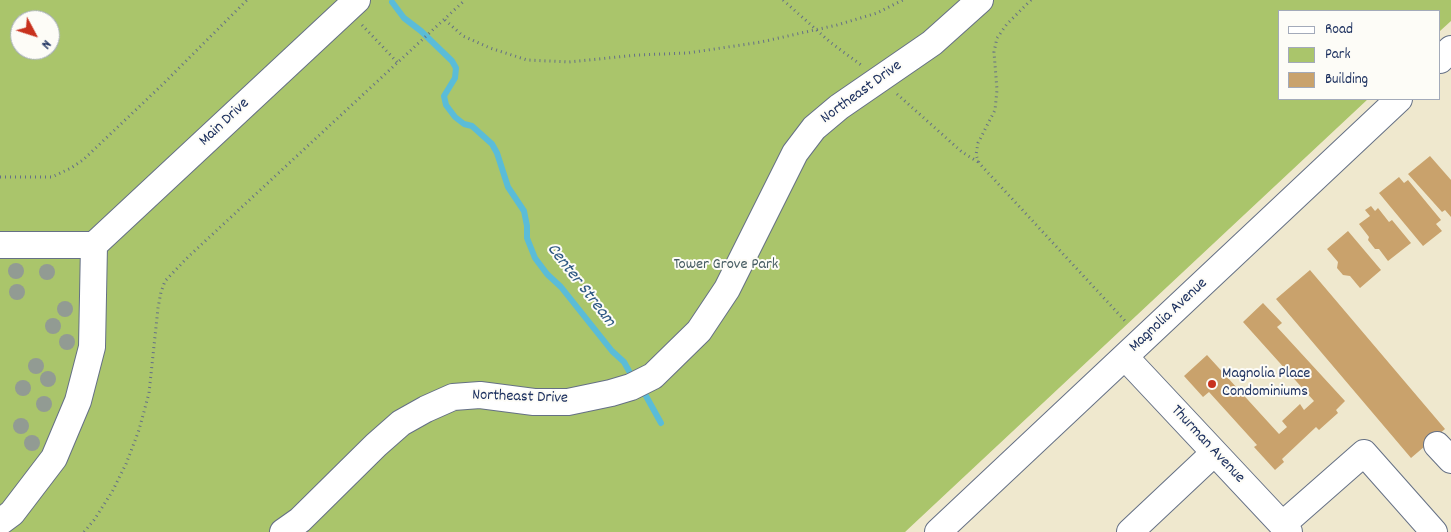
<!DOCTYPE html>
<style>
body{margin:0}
#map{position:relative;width:1451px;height:532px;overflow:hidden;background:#efe8ce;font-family:Dekko,sans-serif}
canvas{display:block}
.legend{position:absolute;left:1278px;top:10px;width:162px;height:90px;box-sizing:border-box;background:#fdfcf7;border:1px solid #a3aaba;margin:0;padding:6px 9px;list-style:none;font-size:15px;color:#1b2f5e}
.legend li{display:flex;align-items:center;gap:10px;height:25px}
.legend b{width:25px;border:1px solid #a3aaba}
.north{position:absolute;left:10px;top:10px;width:50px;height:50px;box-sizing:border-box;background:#fdfcf7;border:1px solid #a3aaba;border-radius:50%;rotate:130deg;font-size:14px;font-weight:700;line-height:20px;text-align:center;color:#1b2f5e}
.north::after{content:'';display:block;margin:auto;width:18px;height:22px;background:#c8321e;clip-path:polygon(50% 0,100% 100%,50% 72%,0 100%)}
</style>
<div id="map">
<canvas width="1451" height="532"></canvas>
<ul class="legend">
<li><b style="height:6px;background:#fff"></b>Road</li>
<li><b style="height:14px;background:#aac56b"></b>Park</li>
<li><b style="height:14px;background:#c9a26c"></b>Building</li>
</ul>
<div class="north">N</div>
</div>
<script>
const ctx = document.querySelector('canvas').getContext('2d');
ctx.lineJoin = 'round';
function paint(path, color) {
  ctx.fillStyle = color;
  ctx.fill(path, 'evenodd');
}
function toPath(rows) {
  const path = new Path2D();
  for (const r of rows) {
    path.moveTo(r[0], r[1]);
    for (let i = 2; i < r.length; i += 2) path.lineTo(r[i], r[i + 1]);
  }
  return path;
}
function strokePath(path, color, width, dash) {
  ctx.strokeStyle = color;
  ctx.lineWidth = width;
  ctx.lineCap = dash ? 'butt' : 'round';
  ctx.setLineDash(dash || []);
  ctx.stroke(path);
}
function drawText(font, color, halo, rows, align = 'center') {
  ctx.font = font + ' Dekko,sans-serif';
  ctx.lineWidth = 4;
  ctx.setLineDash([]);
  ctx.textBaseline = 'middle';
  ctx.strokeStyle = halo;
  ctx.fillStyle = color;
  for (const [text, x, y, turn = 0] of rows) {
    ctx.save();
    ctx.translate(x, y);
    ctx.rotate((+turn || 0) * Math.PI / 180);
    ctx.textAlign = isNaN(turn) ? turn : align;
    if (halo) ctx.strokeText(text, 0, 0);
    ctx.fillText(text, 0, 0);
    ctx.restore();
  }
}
paint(toPath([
 [0,0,1451,0,1451,21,1440,31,1440,11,1280,11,1280,99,1368,99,905,532,0,532],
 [20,20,50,20,50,50,20,50]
]), '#aac56b');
strokePath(toPath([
 [392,2,404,18,421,31,452,61,456,68,455,78,444,96,446,105,455,117,464,124,472,126,492,144,497,153,508,187,524,211,527,226,527,238,535,258,547,274,561,287,612,351,624,362,629,371],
 [646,396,661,423]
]), '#5abcd8', 6);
paint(toPath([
 [1430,156,1451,180,1451,217,1445,210,1442,212,1408,174],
 [1399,177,1404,183,1408,180,1441,220,1436,224,1442,231,1423,246,1379,193],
 [1371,206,1375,211,1378,208,1389,222,1392,220,1411,243,1388,261,1379,249,1375,249,1368,240,1369,237,1359,224,1370,216,1365,210],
 [1348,231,1381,270,1360,288,1350,276,1343,275,1337,268,1338,262,1327,249],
 [1310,270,1445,429,1411,458,1276,299],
 [1263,303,1282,323,1277,327,1345,401,1336,410,1338,413,1319,430,1316,427,1282,459,1284,462,1275,470,1254,447,1257,445,1209,392,1203,397,1184,376,1207,355,1279,434,1287,427,1282,421,1300,404,1304,410,1314,401,1243,322]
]), '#c9a26c');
const minor = toPath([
 [1440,60,1451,49],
 [0,245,94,245,92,347,78,401,54,458,12,513,0,522],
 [94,245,357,0],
 [1125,357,1289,532],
 [1437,445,1451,460],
 [1282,525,1364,453,1434,532],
 [283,532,300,520,376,445,401,423,426,409,453,397,480,395,534,402,568,402,611,393,631,387,653,376,699,331,727,289,795,153,814,128,839,107,932,43,980,0],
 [938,532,1399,99],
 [1130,532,1214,453]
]);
strokePath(minor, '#657085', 28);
strokePath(toPath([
 [783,0,830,42,861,65],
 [1031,0,1007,24,997,38,994,52,997,90,995,110,978,143,976,155,979,163,1127,323],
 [445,20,463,36,490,48,527,60,569,62,637,55,688,53,761,42,837,25,877,13,903,0],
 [362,25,398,63],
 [897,94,962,152,978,162],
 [0,177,52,177,71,168,83,160,162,85,247,0],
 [84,532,94,520,112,492,126,464,139,430,149,393,158,308,161,292,165,281,188,257,465,0]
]), '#657085', 3, [1, 4]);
strokePath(minor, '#fff', 26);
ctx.fillStyle = '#929b93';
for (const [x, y] of [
 [16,271],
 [47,272],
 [17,292],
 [65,309],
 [53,326],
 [67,342],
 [36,366],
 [48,379],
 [23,388],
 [44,404],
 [21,426],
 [32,443]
]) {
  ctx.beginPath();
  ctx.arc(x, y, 8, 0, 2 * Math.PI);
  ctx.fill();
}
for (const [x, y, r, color] of [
 [1212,384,5,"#c8321e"]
]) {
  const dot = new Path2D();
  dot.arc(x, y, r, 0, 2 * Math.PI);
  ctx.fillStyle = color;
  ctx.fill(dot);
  strokePath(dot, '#fdfcf7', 2);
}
drawText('16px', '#1b2f5e', '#fdfcf7', [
 ["Northeast Drive",862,93,-36],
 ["Main Drive",225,123,-43],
 ["Magnolia Avenue",1169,316,-43],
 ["Northeast Drive",520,398,2],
 ["Thurman Avenue",1207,445,47]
]);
drawText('16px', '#465c62', '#fdfcf7', [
 ["Tower Grove Park",726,266]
]);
drawText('16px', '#1b2f5e', '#fdfcf7', [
 ["Magnolia Place",1222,375],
 ["Condominiums",1222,393]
], 'left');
drawText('italic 18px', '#2e5983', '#fdfcf7', [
 ["Center Stream",580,286,52]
]);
</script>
